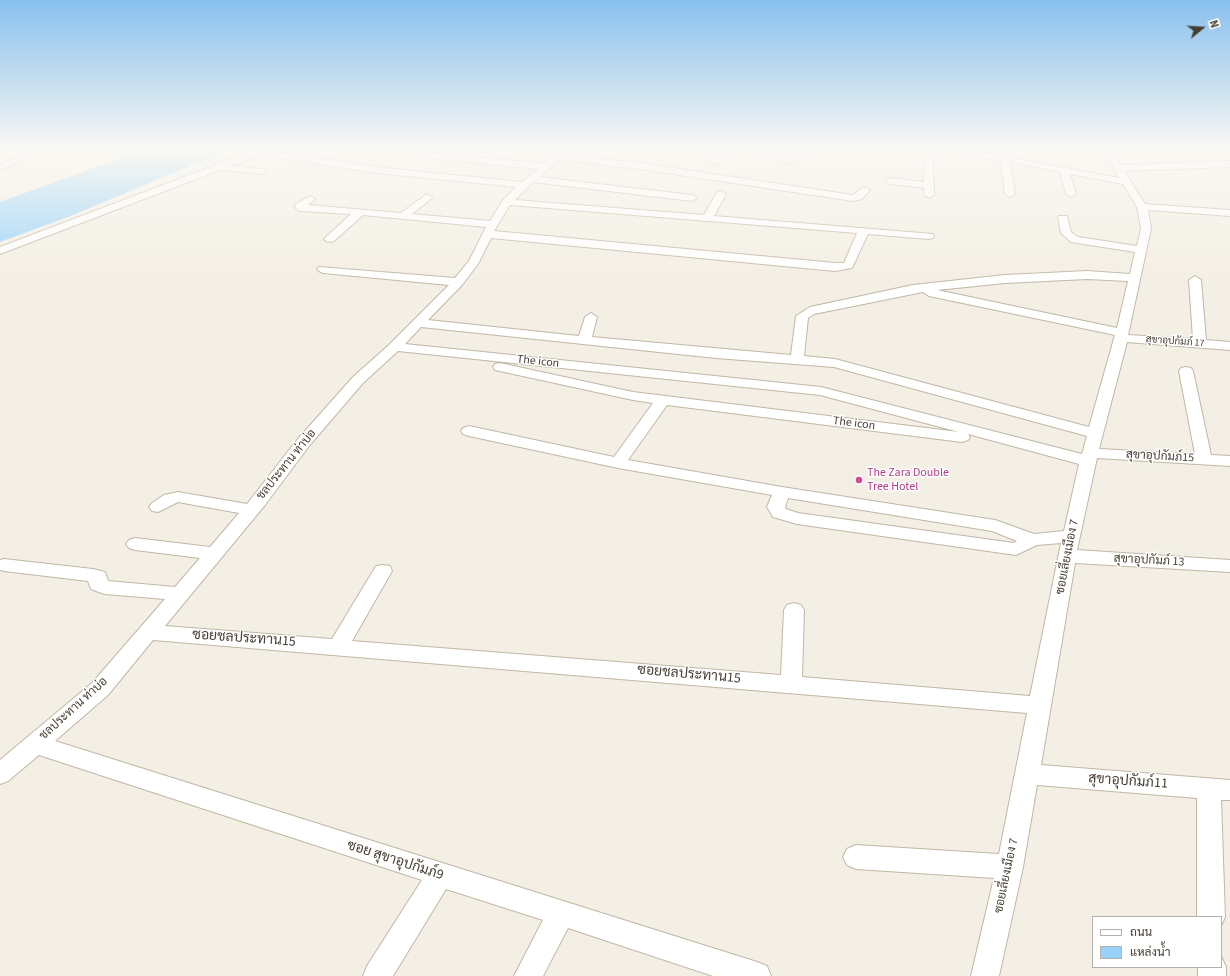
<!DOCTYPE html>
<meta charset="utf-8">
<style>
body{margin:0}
#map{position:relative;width:1230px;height:976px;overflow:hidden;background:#f4efe4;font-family:"Source Sans 3",Sarabun,sans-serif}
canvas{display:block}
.legend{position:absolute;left:1092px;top:916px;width:130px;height:52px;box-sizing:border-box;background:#fff;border:1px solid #b5b2ad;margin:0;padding:5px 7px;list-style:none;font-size:12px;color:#473f33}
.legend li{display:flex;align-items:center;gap:8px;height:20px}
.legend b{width:20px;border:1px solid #b5b2ad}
.north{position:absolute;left:1182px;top:8px;width:40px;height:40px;-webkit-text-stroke:3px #fff;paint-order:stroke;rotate:72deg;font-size:11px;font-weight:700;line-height:16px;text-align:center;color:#473f33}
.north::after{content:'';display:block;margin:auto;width:14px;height:18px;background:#473f33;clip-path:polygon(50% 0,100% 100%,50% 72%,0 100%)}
</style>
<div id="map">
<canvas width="1230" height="976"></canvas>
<ul class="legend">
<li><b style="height:5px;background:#fff"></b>ถนน</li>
<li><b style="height:11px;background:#99d2f8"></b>แหล่งน้ำ</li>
</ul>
<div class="north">N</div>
</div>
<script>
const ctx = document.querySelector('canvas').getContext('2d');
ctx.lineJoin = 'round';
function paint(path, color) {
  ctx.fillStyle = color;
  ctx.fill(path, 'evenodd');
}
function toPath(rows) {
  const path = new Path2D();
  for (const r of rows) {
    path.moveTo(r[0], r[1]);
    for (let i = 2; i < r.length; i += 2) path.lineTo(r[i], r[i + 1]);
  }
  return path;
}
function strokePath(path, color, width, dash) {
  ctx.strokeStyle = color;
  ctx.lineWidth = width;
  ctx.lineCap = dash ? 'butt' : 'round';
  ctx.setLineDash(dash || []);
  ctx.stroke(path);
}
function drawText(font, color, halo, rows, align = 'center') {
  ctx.font = font + ' "Source Sans 3",Sarabun,sans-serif';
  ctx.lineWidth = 3;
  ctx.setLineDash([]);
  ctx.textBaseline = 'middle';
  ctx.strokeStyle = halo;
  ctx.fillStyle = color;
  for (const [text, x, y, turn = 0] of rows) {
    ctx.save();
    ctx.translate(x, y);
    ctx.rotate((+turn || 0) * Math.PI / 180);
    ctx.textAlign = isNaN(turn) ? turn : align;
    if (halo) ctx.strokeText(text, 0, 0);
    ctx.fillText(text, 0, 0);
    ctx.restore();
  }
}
paint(toPath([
 [143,150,228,150,73,215,0,242,0,202]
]), '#99d2f8');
const minor = toPath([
 [32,150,44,150,0,170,0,164,32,150],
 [255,150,268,150,376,167,522,182,538,169,426,158,421,155,426,152,544,164,560,150,570,150,565,155,640,163,853,195,862,188,865,187,870,190,862,199,853,201,640,169,560,160,539,177,692,195,697,198,692,201,533,182,515,200,704,215,717,192,721,191,726,194,714,216,933,234,934,236,933,238,929,239,868,234,852,268,835,271,491,238,478,264,462,285,428,320,579,336,585,317,591,313,597,317,592,337,791,355,796,316,810,307,913,285,1005,275,1087,271,1130,274,1135,252,1071,242,1061,233,1058,218,1059,216,1067,216,1071,232,1078,237,1137,246,1141,229,1137,207,1123,184,1070,174,1076,194,1071,197,1066,194,1060,172,1010,162,1015,194,1010,197,1005,194,1001,161,976,157,933,154,934,195,929,198,924,195,924,188,890,184,885,181,890,178,924,182,925,153,916,150,976,151,1119,178,1103,150,1112,150,1121,165,1230,161,1230,167,1124,171,1145,204,1230,210,1230,216,1148,210,1151,229,1128,335,1193,339,1189,280,1195,276,1201,280,1206,340,1230,342,1230,350,1127,342,1099,449,1195,454,1179,371,1181,368,1186,367,1191,368,1193,371,1211,455,1230,456,1230,466,1097,458,1077,550,1230,560,1230,572,1075,563,1041,765,1230,780,1230,800,1221,800,1225,917,1221,926,1221,917,1197,917,1197,798,1037,785,1023,867,999,976,971,976,994,878,856,869,847,865,843,857,847,849,856,845,999,854,1027,713,153,640,108,695,55,741,757,962,767,966,771,976,713,976,568,928,543,976,514,976,543,920,446,889,393,976,363,976,367,966,422,880,39,755,8,781,0,784,0,760,92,683,165,599,104,594,91,589,88,581,4,571,0,570,0,560,4,559,93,569,105,572,108,581,175,587,200,558,135,550,129,548,126,544,129,540,135,538,210,547,239,513,178,502,158,512,152,511,149,507,152,503,164,495,178,492,247,504,297,440,353,377,390,344,449,285,323,273,319,271,317,269,319,267,455,278,469,261,486,227,363,215,334,241,330,242,326,241,324,239,326,237,351,214,300,211,295,208,296,204,310,196,315,199,308,205,401,213,427,194,432,197,431,199,412,214,490,221,503,200,516,187,376,173,260,155,231,166,263,169,266,170,266,174,220,170,0,254,0,247,255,150],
 [510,205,857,233,844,263,835,263,494,231,510,205],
 [1087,279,1128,281,1117,328,937,290,1005,283,1087,279],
 [923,292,929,296,1115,335,1089,427,835,359,804,356,808,318,814,314,923,292],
 [421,327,716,358,834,367,1087,436,1082,454,821,387,405,344,421,327],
 [398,351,820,395,959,432,633,392,500,363,495,364,493,367,495,370,633,400,653,403,614,457,469,426,463,428,461,431,463,434,469,436,618,468,772,495,767,507,773,517,797,524,1016,555,1037,545,1061,543,1030,696,802,677,804,610,801,605,794,603,787,605,784,610,781,675,352,641,392,571,390,566,383,565,376,566,332,639,165,626,265,505,309,446,363,383,398,351],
 [667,405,962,442,968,440,970,437,968,434,1079,464,1064,531,1034,534,995,520,782,487,628,460,667,405],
 [788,498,992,531,1017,541,1014,543,798,513,786,509,785,507,788,498],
 [721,150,730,150,718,164,712,164,710,162,721,150],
 [760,150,769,150,767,153,793,158,804,150,815,150,794,164,758,156,757,154,760,150],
 [1221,956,1226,967,1226,976,1198,976,1198,967,1221,967,1221,956]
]);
strokePath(minor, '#c0b7a5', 2);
paint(minor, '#fff');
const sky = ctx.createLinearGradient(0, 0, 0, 287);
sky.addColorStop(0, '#88c0ee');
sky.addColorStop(0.52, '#faf8f3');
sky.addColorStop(1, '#faf8f300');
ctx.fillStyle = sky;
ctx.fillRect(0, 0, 1230, 287);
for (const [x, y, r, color] of [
 [859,480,4,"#d1479c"]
]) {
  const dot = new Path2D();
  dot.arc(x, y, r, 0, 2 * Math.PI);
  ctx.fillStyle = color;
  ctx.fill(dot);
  strokePath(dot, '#fff', 1.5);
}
drawText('10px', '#473f33', '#fff', [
 ["สุขาอุปกัมภ์ 17",1175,342,4]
]);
drawText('12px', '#473f33', '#fff', [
 ["The icon",538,362,6],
 ["The icon",854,424,7],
 ["สุขาอุปกัมภ์15",1160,457,3],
 ["ชลประทาน ท่าบ่อ",287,465,-51],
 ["ซอยเลี่ยงเมือง 7",1068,557,-79],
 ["สุขาอุปกัมภ์ 13",1149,561,3],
 ["ชลประทาน ท่าบ่อ",74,709,-42],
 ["ซอยเลี่ยงเมือง 7",1007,876,-78]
]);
drawText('12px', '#b23c85', '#fff', [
 ["The Zara Double",867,473],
 ["Tree Hotel",867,487]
], 'left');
drawText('14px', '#473f33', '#fff', [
 ["ซอยชลประทาน15",244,639,4],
 ["ซอยชลประทาน15",689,675,5],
 ["สุขาอุปกัมภ์11",1128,782,4],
 ["ซอย สุขาอุปกัมภ์9",395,861,18]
]);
</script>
